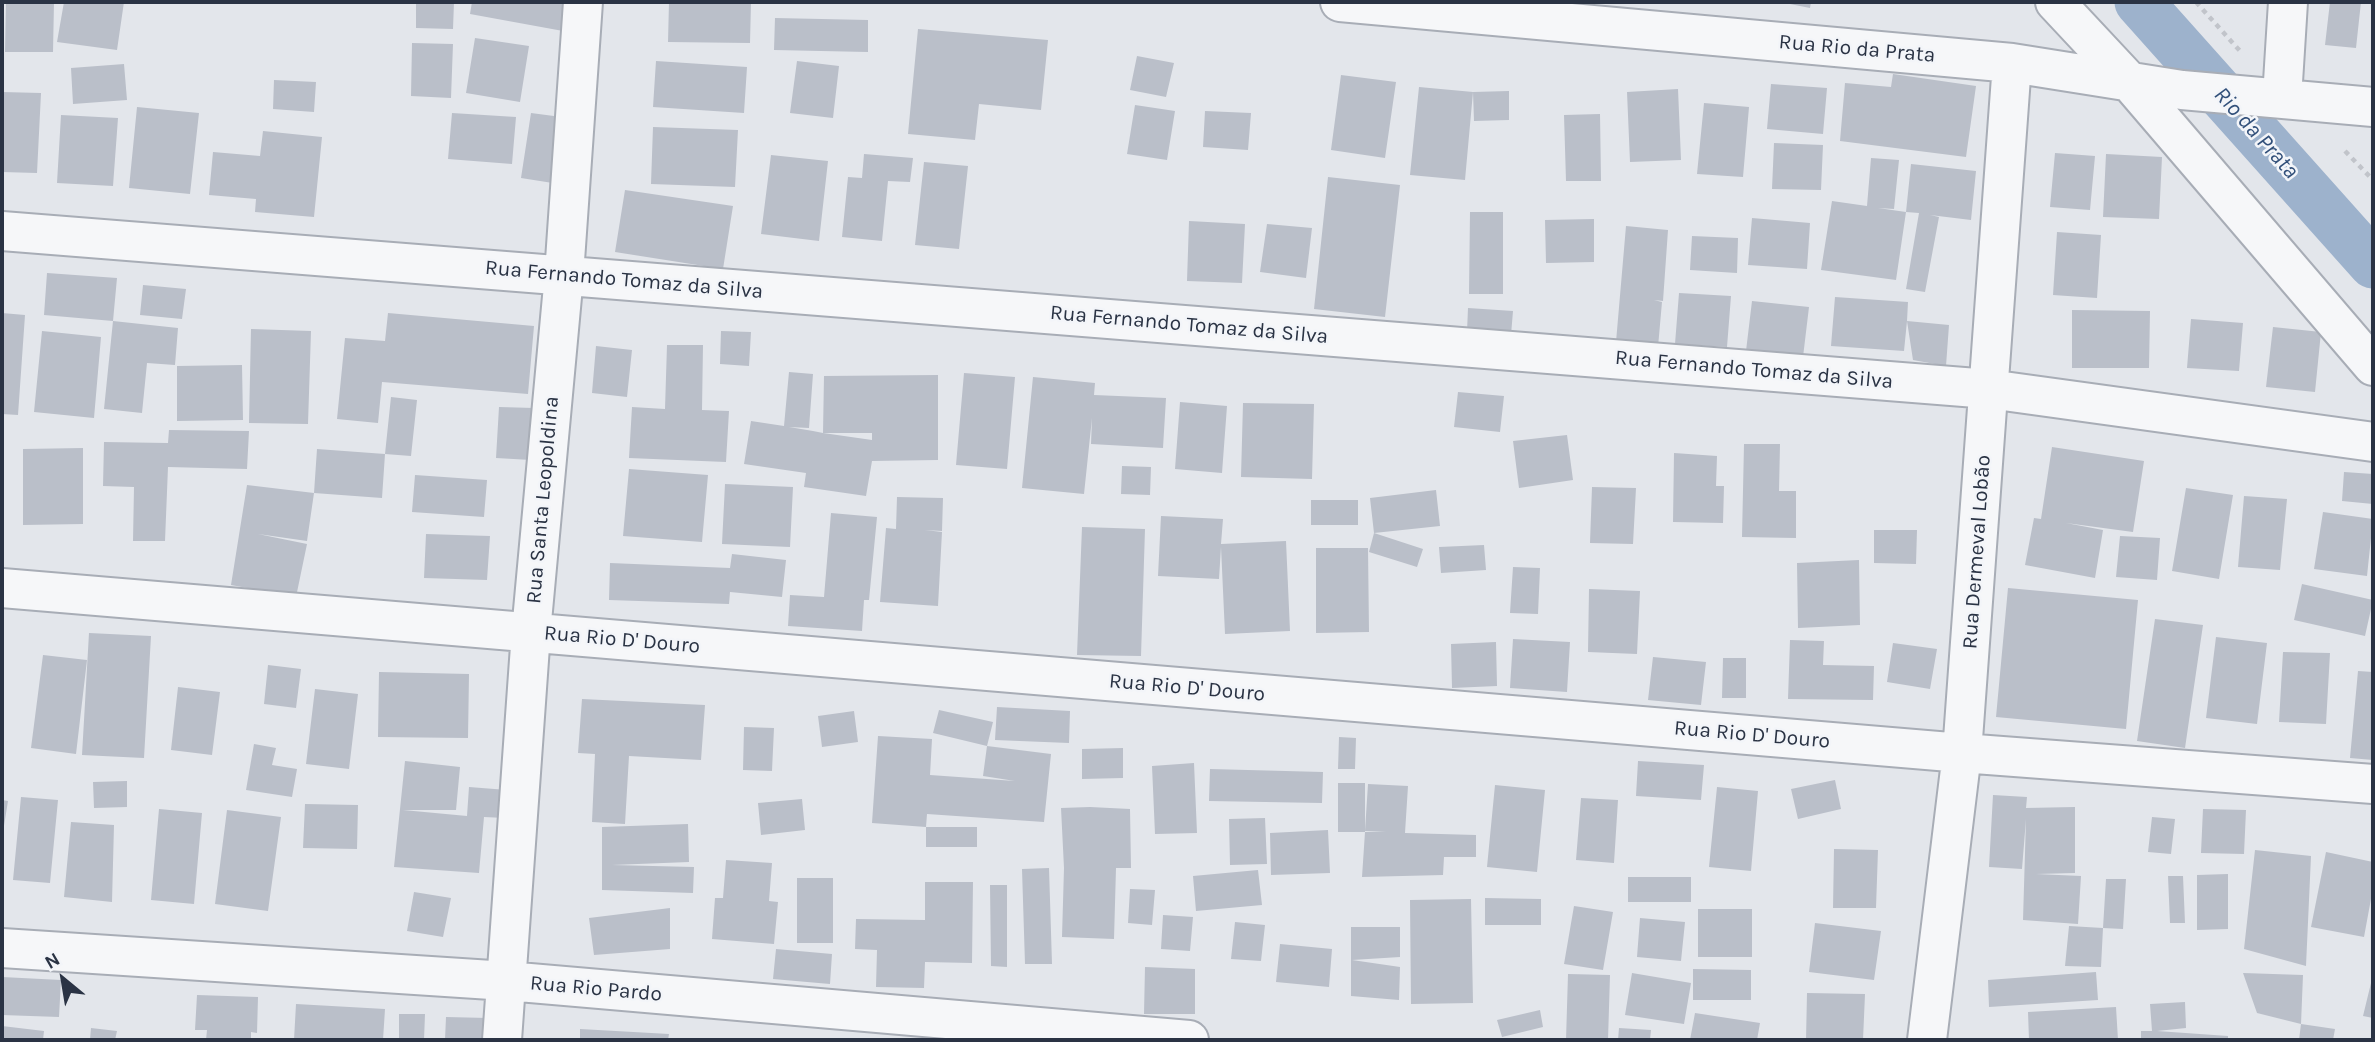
<!DOCTYPE html>
<meta charset="utf-8">
<style>
body{margin:0}
#map{position:relative;width:2375px;height:1042px;overflow:hidden;background:#e3e6eb;font-family:Karla,sans-serif}
canvas{display:block}
.frame{position:absolute;inset:0;border:4px solid #2a3344;pointer-events:none}
.north{position:absolute;left:28px;top:944px;width:70px;height:70px;-webkit-text-stroke:5px #f3f5f9;paint-order:stroke;rotate:330deg;font-size:19px;font-weight:700;line-height:28px;text-align:center;color:#2a3344}
.north::after{content:'';display:block;margin:auto;width:24px;height:32px;background:#2a3344;clip-path:polygon(50% 0,100% 100%,50% 72%,0 100%)}
</style>
<div id="map">
<canvas width="2375" height="1042"></canvas>
<div class="frame"></div>
<div class="north">N</div>
</div>
<script>
const ctx = document.querySelector('canvas').getContext('2d');
ctx.lineJoin = 'round';
function toPath(rows) {
  const path = new Path2D();
  for (const r of rows) {
    path.moveTo(r[0], r[1]);
    for (let i = 2; i < r.length; i += 2) path.lineTo(r[i], r[i + 1]);
  }
  return path;
}
function strokePath(path, color, width, dash) {
  ctx.strokeStyle = color;
  ctx.lineWidth = width;
  ctx.lineCap = dash ? 'butt' : 'round';
  ctx.setLineDash(dash || []);
  ctx.stroke(path);
}
function paint(path, color) {
  ctx.fillStyle = color;
  ctx.fill(path, 'evenodd');
}
function drawText(font, color, halo, rows, align = 'center') {
  ctx.font = font + ' Karla,sans-serif';
  ctx.lineWidth = 5;
  ctx.setLineDash([]);
  ctx.textBaseline = 'middle';
  ctx.strokeStyle = halo;
  ctx.fillStyle = color;
  for (const [text, x, y, turn = 0] of rows) {
    ctx.save();
    ctx.translate(x, y);
    ctx.rotate((+turn || 0) * Math.PI / 180);
    ctx.textAlign = isNaN(turn) ? turn : align;
    if (halo) ctx.strokeText(text, 0, 0);
    ctx.fillText(text, 0, 0);
    ctx.restore();
  }
}
strokePath(toPath([
 [2139,2,2373,264]
]), '#9db2cc', 49);
paint(toPath([
 [6,2,54,2,53,52,5,52],
 [64,2,124,2,117,50,57,42],
 [416,2,454,2,453,29,416,28],
 [472,2,549,2,568,5,563,31,470,14],
 [669,2,751,2,750,43,668,42],
 [1780,2,1811,2,1810,8],
 [2330,2,2361,2,2356,48,2325,45],
 [775,18,868,20,868,52,774,50],
 [918,29,1048,40,1041,110,979,104,975,140,908,134],
 [475,38,529,46,520,102,466,93],
 [412,43,453,44,451,98,411,96],
 [1137,56,1174,63,1166,97,1130,90],
 [656,61,747,67,744,113,653,107],
 [797,61,839,66,833,118,790,113],
 [124,64,127,100,73,104,71,68],
 [1893,74,1976,86,1966,157,1840,141,1845,83,1891,87],
 [1341,75,1396,82,1385,158,1331,150],
 [274,80,316,82,314,112,273,109],
 [1771,84,1827,88,1823,134,1767,129],
 [1419,87,1473,92,1465,180,1410,175],
 [1678,89,1681,160,1630,162,1627,92],
 [1509,91,1509,120,1474,121,1473,92],
 [2,92,41,93,37,173,2,172],
 [1704,103,1749,107,1743,177,1697,174],
 [1135,105,1175,111,1167,160,1127,154],
 [137,107,199,113,190,194,129,188],
 [1205,111,1251,113,1248,150,1203,147],
 [452,113,516,117,512,164,448,159],
 [531,113,569,118,559,184,521,178],
 [1600,114,1601,181,1566,181,1564,115],
 [61,115,118,118,113,186,57,183],
 [653,127,738,130,735,187,651,184],
 [263,131,322,137,314,217,255,212,256,199,209,195,213,152,260,156],
 [1774,143,1823,145,1821,190,1772,189],
 [2055,153,2095,156,2090,210,2050,207],
 [864,154,913,158,910,182,888,181,882,241,842,237,848,177,862,178],
 [2106,154,2162,157,2159,219,2103,217],
 [771,155,828,161,819,241,761,234],
 [1871,158,1899,160,1894,209,1878,208,1906,212,1896,280,1821,270,1832,201,1867,206],
 [924,162,968,166,959,249,915,245],
 [1911,164,1976,171,1971,220,1930,215,1939,217,1925,292,1906,289,1919,213,1906,212],
 [1328,177,1400,185,1385,317,1314,309],
 [625,190,733,206,723,269,615,252],
 [1470,212,1503,212,1503,294,1469,294],
 [1752,218,1810,223,1807,269,1748,265],
 [1594,219,1594,262,1546,263,1545,220],
 [1189,221,1245,224,1242,283,1187,281],
 [1267,224,1312,228,1306,278,1260,272],
 [1626,226,1668,230,1663,301,1654,300,1662,302,1658,347,1616,342],
 [2057,232,2101,235,2097,298,2053,295],
 [1692,236,1738,238,1737,273,1690,270],
 [47,273,117,278,113,321,44,315],
 [143,285,186,289,182,319,140,315],
 [1679,293,1731,296,1727,347,1675,344],
 [1835,297,1908,302,1907,321,1949,325,1946,366,1913,360,1907,321,1904,351,1831,346],
 [1752,301,1809,307,1803,357,1746,351],
 [1468,308,1513,311,1511,335,1467,332],
 [2072,310,2150,311,2149,368,2072,368],
 [2,313,25,315,18,415,2,414],
 [388,313,534,326,528,394,382,382,378,423,337,419,345,338,385,341],
 [2191,319,2243,323,2239,371,2187,368],
 [113,321,178,328,175,365,147,363,142,413,104,409],
 [2273,327,2321,332,2315,392,2266,387],
 [251,329,311,331,308,424,249,423],
 [42,331,101,337,94,418,34,412],
 [721,331,751,332,749,366,720,364],
 [667,345,703,345,702,410,729,411,726,462,629,458,632,407,665,409],
 [596,346,632,350,627,397,592,393],
 [242,365,243,420,177,421,177,366],
 [789,372,813,374,809,428,789,427,813,431,823,433,872,440,872,433,823,433,824,376,938,375,938,460,872,461,866,496,804,487,806,473,744,464,751,421,784,426],
 [964,373,1015,377,1007,469,956,465],
 [1033,377,1095,383,1094,395,1166,398,1163,448,1091,444,1092,418,1084,494,1022,488],
 [1458,392,1504,396,1500,432,1454,427],
 [391,397,417,400,411,456,385,454,382,498,314,493,317,449,385,454],
 [1180,402,1227,406,1222,473,1175,469],
 [1243,403,1314,404,1312,479,1241,477],
 [499,407,534,408,531,460,496,458],
 [169,430,249,431,247,469,168,467,165,541,133,541,134,487,103,486,104,442,168,443],
 [1567,435,1573,480,1519,488,1513,441],
 [1744,444,1780,444,1779,491,1796,491,1796,538,1742,537],
 [2052,447,2144,461,2133,532,2066,523,2103,530,2095,578,2025,565,2034,518,2041,519],
 [83,448,83,524,23,525,23,449],
 [1674,453,1717,456,1716,486,1724,486,1723,523,1673,522],
 [1122,466,1151,467,1150,495,1121,494],
 [629,469,708,475,702,542,623,536],
 [2344,472,2373,474,2373,504,2342,501],
 [415,475,487,480,484,517,412,512],
 [725,484,793,487,790,547,722,544],
 [247,485,314,493,307,541,258,534,307,544,296,597,231,585],
 [1592,487,1636,488,1633,544,1590,543],
 [2186,488,2233,495,2219,579,2172,571],
 [1436,490,1440,526,1374,533,1370,498],
 [2244,496,2287,499,2280,570,2238,567],
 [897,497,943,498,942,531,925,530,942,532,938,606,880,602,886,528,896,529],
 [1311,500,1358,500,1358,525,1311,525],
 [2323,512,2373,519,2367,576,2314,569],
 [831,513,877,517,869,600,864,600,862,631,788,626,790,595,824,597],
 [1161,516,1223,519,1221,544,1286,541,1290,631,1225,634,1221,547,1219,579,1158,576],
 [1082,527,1145,529,1141,656,1077,655],
 [1874,530,1917,530,1916,564,1874,563],
 [1374,533,1423,549,1417,567,1369,552],
 [426,534,490,536,487,580,424,578],
 [2120,536,2160,538,2157,580,2116,577],
 [1484,545,1486,570,1441,573,1439,547],
 [1316,548,1368,548,1369,632,1316,633],
 [732,554,786,560,782,597,730,592,729,604,609,600,610,563,730,568],
 [1859,560,1860,625,1798,628,1797,563],
 [1513,567,1540,568,1538,614,1510,613],
 [2302,584,2373,600,2365,636,2294,620],
 [2008,588,2138,600,2126,729,1996,717],
 [1589,589,1640,591,1637,654,1588,652],
 [2155,619,2203,625,2185,748,2137,741],
 [89,633,151,636,144,758,82,755],
 [2216,637,2267,643,2257,724,2206,718],
 [1513,639,1570,642,1567,692,1510,688],
 [1790,640,1824,641,1823,665,1874,666,1873,700,1788,699],
 [1496,642,1497,686,1452,688,1451,644],
 [1893,643,1937,649,1930,689,1887,682],
 [2283,652,2330,653,2326,724,2279,722],
 [43,655,87,660,76,754,31,748],
 [1653,657,1706,662,1701,705,1648,700],
 [1723,658,1746,658,1746,698,1722,698],
 [268,665,301,669,296,708,264,704],
 [2358,671,2373,672,2373,760,2350,758],
 [379,672,469,674,468,738,378,737],
 [178,687,220,692,212,755,171,750],
 [315,689,358,694,349,769,306,764],
 [582,699,705,705,701,760,629,756,625,824,592,822,595,754,578,753],
 [997,707,1070,711,1069,743,995,740],
 [939,710,993,722,987,746,933,733],
 [854,711,858,742,822,747,818,716],
 [744,727,774,728,772,771,743,770],
 [878,736,932,739,930,775,1015,781,983,776,987,746,1051,754,1044,822,927,814,926,827,872,823],
 [1339,737,1356,738,1355,769,1338,769],
 [254,744,276,748,272,765,297,769,292,797,246,790],
 [1123,748,1123,778,1082,779,1082,749],
 [405,761,460,767,456,810,403,810,467,816,469,787,507,790,505,818,484,817,479,873,394,867],
 [1638,761,1704,765,1701,800,1636,796],
 [1194,763,1197,833,1155,834,1152,766],
 [1210,769,1323,772,1322,803,1209,801],
 [1835,780,1841,809,1798,819,1791,789],
 [127,781,127,807,94,808,93,782],
 [1338,783,1365,783,1365,832,1338,832],
 [1368,784,1408,786,1405,833,1476,835,1476,857,1444,857,1443,875,1362,877,1365,832,1386,832,1365,831],
 [1495,785,1545,790,1537,872,1487,867],
 [1717,787,1758,791,1751,871,1709,867],
 [1993,795,2027,797,2026,808,2075,807,2075,873,2036,874,2081,876,2078,924,2023,920,2026,819,2022,869,1989,867],
 [21,797,58,800,50,883,13,880],
 [1581,798,1618,800,1614,863,1576,860],
 [802,799,805,830,761,835,758,803],
 [2,800,8,801,3,832,2,832],
 [305,804,358,805,357,849,303,848],
 [1090,807,1130,809,1131,868,1116,868,1114,939,1062,937,1064,868,1061,808],
 [159,809,202,813,194,904,151,900],
 [2203,809,2246,810,2244,854,2201,853],
 [227,810,281,817,268,911,215,904],
 [2152,817,2175,819,2171,854,2148,852],
 [1265,818,1267,864,1230,865,1229,819],
 [71,822,114,825,112,902,64,897],
 [688,824,689,862,612,865,694,867,693,893,602,890,602,827],
 [926,827,977,827,977,847,926,847],
 [1328,830,1330,873,1271,875,1270,833],
 [1834,849,1878,850,1876,908,1833,908],
 [2255,850,2311,856,2306,966,2244,949],
 [2326,852,2373,862,2373,888,2364,937,2311,927],
 [726,860,772,863,769,901,778,902,774,944,712,939,715,898,723,898],
 [1049,868,1052,964,1025,964,1022,869],
 [1258,870,1262,905,1196,911,1193,876],
 [2228,874,2228,929,2197,930,2197,875],
 [2168,876,2183,876,2185,923,2170,923],
 [1628,877,1691,877,1691,902,1628,902],
 [797,878,833,878,833,943,797,943],
 [2106,879,2126,879,2123,929,2103,928],
 [925,882,973,882,972,963,925,962,924,988,876,987,877,950,855,949,856,919,925,920],
 [990,885,1007,885,1007,967,991,966],
 [1130,889,1155,890,1152,925,1128,923],
 [414,892,451,898,443,937,407,931],
 [1485,898,1541,899,1541,925,1485,925],
 [1471,899,1473,1003,1411,1004,1410,900],
 [1574,906,1613,912,1603,970,1564,964],
 [670,908,670,949,594,955,589,918],
 [1698,909,1752,909,1752,957,1698,957],
 [1163,915,1193,917,1190,951,1161,949],
 [1640,918,1685,922,1681,961,1637,957],
 [1235,922,1265,925,1261,961,1231,959],
 [1815,923,1881,931,1874,980,1809,972],
 [2069,926,2103,928,2101,967,2065,966],
 [1351,927,1400,927,1400,957,1352,960,1400,967,1399,1000,1351,996],
 [1280,944,1332,949,1329,987,1276,982],
 [776,949,832,954,830,984,773,979],
 [1145,967,1195,969,1195,1014,1144,1014],
 [1693,969,1751,970,1751,1000,1693,1000],
 [2096,972,2098,1000,1989,1007,1988,980],
 [1632,973,1691,983,1684,1024,1625,1015],
 [2243,973,2303,975,2301,1024,2257,1013],
 [1568,974,1610,975,1608,1040,1566,1040],
 [2,977,61,980,59,1017,2,1015],
 [2371,983,2373,983,2373,1018,2363,1016],
 [1807,993,1865,994,1863,1040,1806,1040],
 [197,995,258,997,257,1033,251,1032,251,1040,206,1040,207,1030,195,1030],
 [2185,1002,2186,1028,2157,1031,2228,1036,2228,1040,2141,1040,2141,1031,2152,1031,2150,1004],
 [296,1004,385,1009,383,1040,294,1040],
 [2116,1007,2118,1040,2029,1040,2028,1012],
 [1540,1010,1543,1027,1502,1037,1497,1020],
 [1695,1013,1760,1023,1757,1040,1690,1040],
 [399,1014,425,1014,424,1040,399,1040],
 [446,1017,488,1018,487,1040,445,1040],
 [2301,1024,2335,1029,2333,1040,2299,1040],
 [2,1026,44,1031,43,1040,2,1040],
 [91,1028,117,1031,115,1040,90,1040],
 [1619,1028,1651,1030,1650,1040,1618,1040],
 [580,1029,669,1034,668,1040,580,1040]
]), '#babfc9');
const minor = toPath([
 [1340,2,2012,63,2182,90,2373,107],
 [2055,2,2127,79,2373,366],
 [2282,98,2288,2],
 [2,231,1989,389,2373,442],
 [2,588,1962,753,2373,784],
 [2,948,507,981,1189,1040],
 [502,1040,531,632,564,275,583,2],
 [1927,1040,1962,753,2012,63]
]);
strokePath(minor, '#a8adb6', 42);
strokePath(toPath([
 [2196,2,2240,51],
 [2345,151,2373,180]
]), '#c1c4ca', 4.5, [5, 5]);
strokePath(minor, '#f6f7f9', 38);
drawText('21px', '#2a3344', '#f3f5f9', [
 ["Rua Rio da Prata",1857,49,5],
 ["Rua Fernando Tomaz da Silva",624,280,5],
 ["Rua Fernando Tomaz da Silva",1189,325,5],
 ["Rua Fernando Tomaz da Silva",1754,370,5],
 ["Rua Santa Leopoldina",543,500,-85],
 ["Rua Dermeval Lobão",1977,552,-86],
 ["Rua Rio D' Douro",622,640,5],
 ["Rua Rio D' Douro",1187,688,5],
 ["Rua Rio D' Douro",1752,735,5],
 ["Rua Rio Pardo",596,989,5]
]);
drawText('italic 23px', '#32507a', '#f3f5f9', [
 ["Rio da Prata",2256,133,48]
]);
</script>
